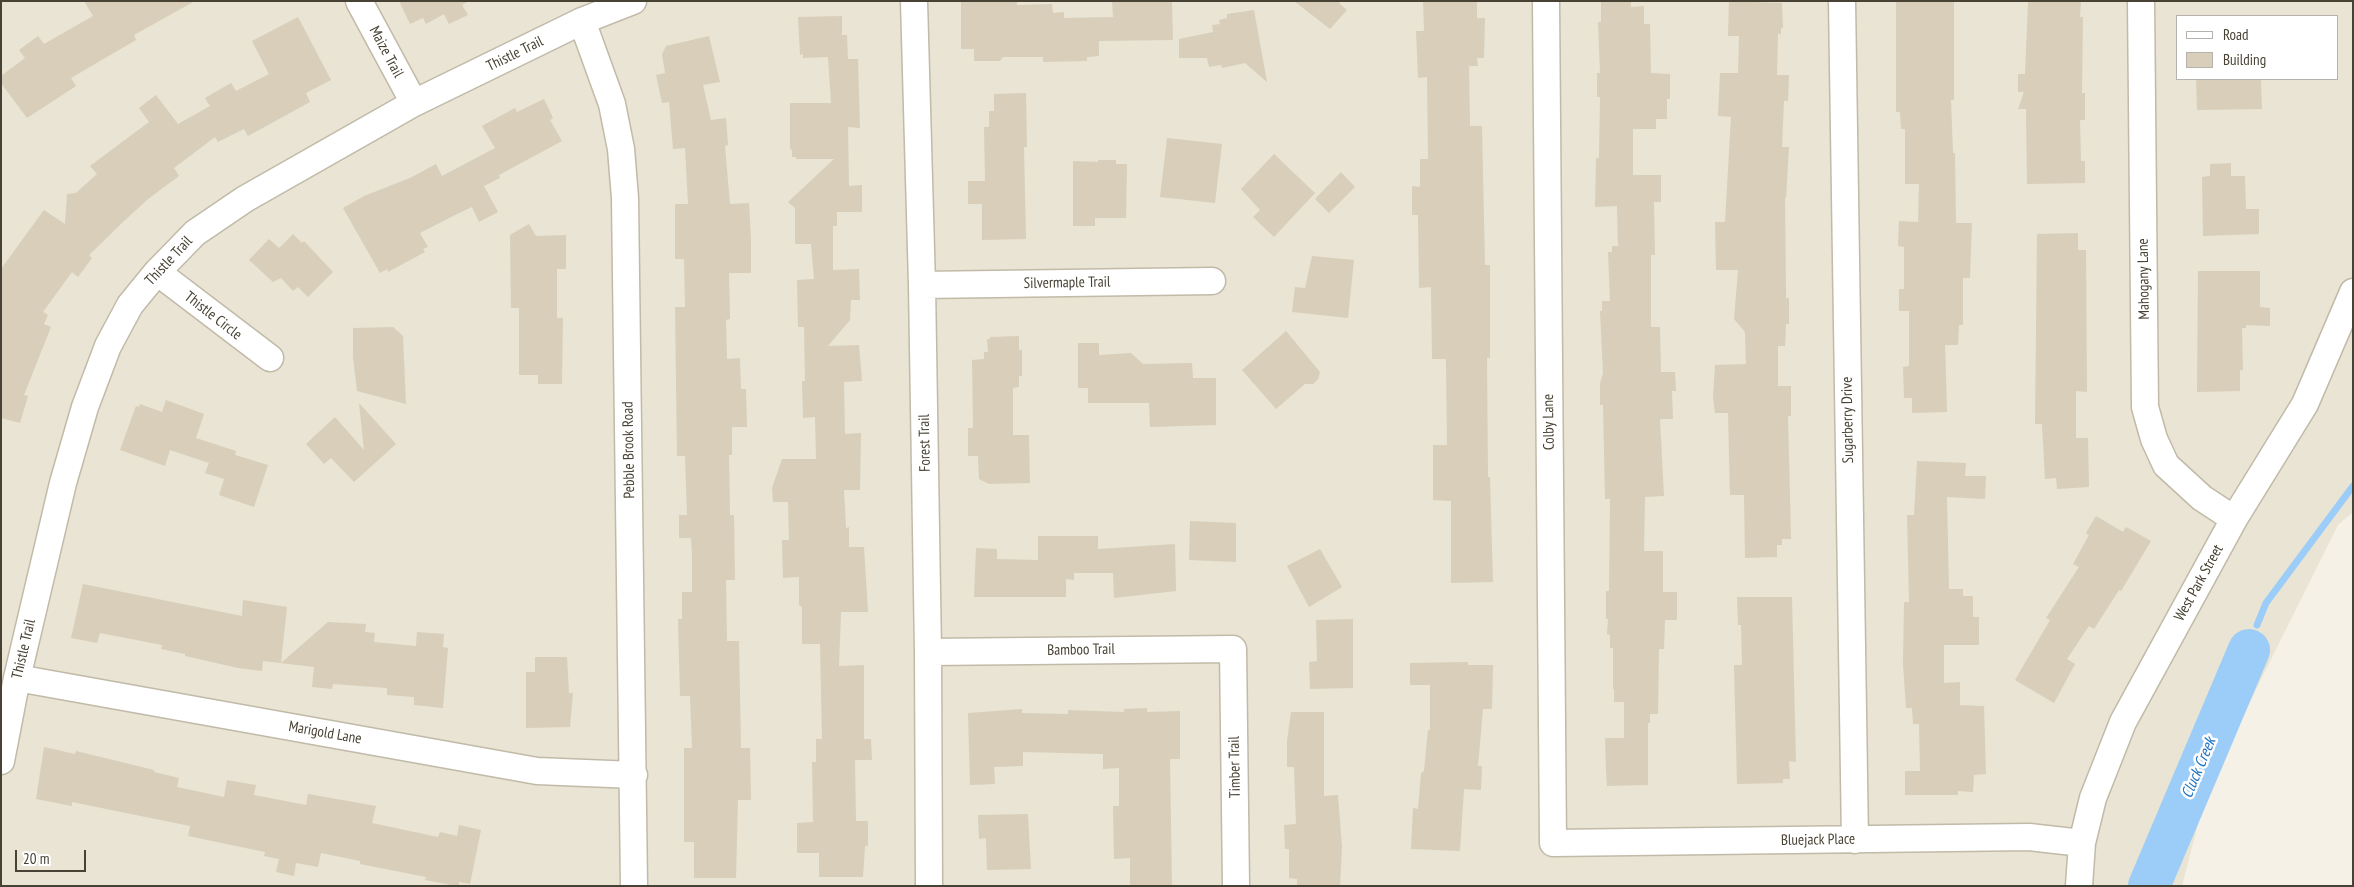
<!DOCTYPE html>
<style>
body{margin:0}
#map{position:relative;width:2354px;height:887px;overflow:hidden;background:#f5f1e6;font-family:"PT Sans Narrow",sans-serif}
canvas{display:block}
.frame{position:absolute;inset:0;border:2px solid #484234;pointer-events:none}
.legend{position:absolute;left:2176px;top:15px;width:162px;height:65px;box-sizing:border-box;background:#fff;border:1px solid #b6b3ae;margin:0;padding:6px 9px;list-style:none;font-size:15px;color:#484234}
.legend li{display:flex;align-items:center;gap:10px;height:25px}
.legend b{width:25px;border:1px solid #b6b3ae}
.scale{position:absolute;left:15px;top:850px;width:71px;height:22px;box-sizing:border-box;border:2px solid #484234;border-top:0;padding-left:6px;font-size:15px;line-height:18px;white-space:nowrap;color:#484234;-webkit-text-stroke:4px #fff;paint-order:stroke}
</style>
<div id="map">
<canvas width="2354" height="887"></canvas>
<div class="frame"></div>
<ul class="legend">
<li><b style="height:6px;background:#fff"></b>Road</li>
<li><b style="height:14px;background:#d8ceba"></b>Building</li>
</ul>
<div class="scale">20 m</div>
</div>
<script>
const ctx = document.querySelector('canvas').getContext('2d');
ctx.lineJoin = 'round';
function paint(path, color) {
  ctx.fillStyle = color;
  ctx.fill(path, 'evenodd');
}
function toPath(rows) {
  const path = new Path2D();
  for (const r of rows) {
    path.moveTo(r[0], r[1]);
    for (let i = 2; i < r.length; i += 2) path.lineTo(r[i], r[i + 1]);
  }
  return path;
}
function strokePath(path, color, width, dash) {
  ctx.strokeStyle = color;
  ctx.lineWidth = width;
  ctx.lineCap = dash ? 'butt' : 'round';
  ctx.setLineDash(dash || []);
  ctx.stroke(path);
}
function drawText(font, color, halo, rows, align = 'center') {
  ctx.font = font + ' "PT Sans Narrow",sans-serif';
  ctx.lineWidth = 5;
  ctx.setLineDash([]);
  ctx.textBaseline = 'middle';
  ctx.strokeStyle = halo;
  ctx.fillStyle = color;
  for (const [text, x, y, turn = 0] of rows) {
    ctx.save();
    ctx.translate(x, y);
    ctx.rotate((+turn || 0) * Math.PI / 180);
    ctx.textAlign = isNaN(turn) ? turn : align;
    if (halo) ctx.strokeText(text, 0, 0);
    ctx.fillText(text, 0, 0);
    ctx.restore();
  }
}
paint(toPath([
 [1,1,2353,1,2353,512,2338,525,2208,786,2182,886,1,886],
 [2178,16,2338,16,2338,79,2178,79]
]), '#e9e4d3');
strokePath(toPath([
 [2257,625,2266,603,2353,486]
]), '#9ccdf8', 7);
strokePath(toPath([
 [2149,886,2249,650]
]), '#9ccdf8', 42);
paint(toPath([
 [84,1,195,1,134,35,136,40,71,78,76,86,27,118,1,83,1,76,25,58,19,50,38,36,44,44,93,16],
 [399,1,469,1,462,5,468,15,449,24,444,14,426,24,423,18,410,24],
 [961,1,1017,1,1017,5,1052,4,1053,13,1064,12,1064,18,1113,17,1112,1,1172,1,1173,40,1099,41,1099,56,1087,57,1087,61,1043,62,1043,57,1003,57,1000,61,974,61,974,49,961,49],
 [1294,1,1341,1,1339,3,1347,10,1330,29],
 [1423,1,1477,1,1477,18,1485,18,1484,58,1477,58,1478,66,1469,66,1470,126,1482,126,1485,265,1490,265,1490,358,1487,358,1488,477,1490,477,1493,582,1451,583,1451,501,1433,500,1433,445,1447,445,1446,359,1432,359,1431,287,1419,288,1418,215,1412,215,1412,186,1420,187,1420,159,1428,159,1427,77,1418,78,1416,31,1424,31],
 [1601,1,1631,1,1631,7,1644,6,1644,24,1650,24,1651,73,1670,74,1670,99,1667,99,1667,119,1656,119,1656,129,1633,129,1633,175,1661,175,1661,202,1654,202,1655,255,1651,255,1651,327,1660,327,1661,372,1675,372,1676,391,1672,391,1673,419,1660,419,1664,496,1645,497,1644,551,1663,551,1663,592,1677,592,1677,620,1665,620,1664,649,1659,649,1658,714,1650,714,1650,723,1648,723,1648,785,1607,786,1606,770,1605,738,1624,738,1624,702,1614,702,1614,689,1613,689,1613,648,1610,648,1610,635,1607,634,1608,619,1606,619,1606,591,1609,591,1610,499,1605,499,1603,405,1600,405,1600,384,1603,373,1600,311,1602,311,1602,301,1610,301,1608,252,1612,252,1612,246,1618,246,1617,206,1595,207,1596,158,1599,158,1600,97,1597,97,1597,73,1600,73,1598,22,1601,22],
 [1729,1,1782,3,1783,28,1781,28,1781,34,1778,34,1777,75,1789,75,1788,101,1784,101,1782,147,1789,147,1786,198,1785,198,1786,298,1789,298,1789,324,1786,324,1785,346,1778,346,1778,386,1791,386,1791,416,1788,416,1791,539,1782,539,1782,545,1777,545,1777,557,1745,558,1744,495,1730,495,1728,413,1715,413,1713,398,1715,365,1746,364,1745,332,1734,319,1738,270,1716,270,1715,222,1725,222,1731,117,1718,116,1720,73,1738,73,1739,36,1728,36],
 [1896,1,1954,1,1954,100,1951,100,1953,153,1955,153,1956,223,1972,223,1970,278,1963,278,1963,325,1959,325,1958,345,1945,345,1947,412,1912,413,1912,398,1904,398,1903,367,1909,366,1909,311,1899,311,1899,289,1904,289,1904,247,1898,246,1899,221,1918,222,1919,184,1905,184,1905,129,1901,129,1900,112,1896,112],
 [2028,1,2081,1,2080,17,2083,17,2082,93,2085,93,2085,120,2080,120,2081,161,2085,161,2085,183,2027,184,2026,109,2018,109,2024,92,2018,92,2018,74,2025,74],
 [1254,10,1267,82,1245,63,1222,68,1221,65,1209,67,1207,58,1179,58,1179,39,1213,32,1212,25,1220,24,1219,20,1227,18,1227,14],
 [842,16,842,35,847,35,848,59,858,59,860,128,848,127,849,186,862,185,862,212,837,212,837,226,833,226,833,270,859,269,860,300,851,300,850,320,828,346,859,345,862,381,844,382,845,434,861,433,860,490,844,490,846,528,849,527,849,547,864,547,868,612,841,612,839,666,864,665,864,739,871,739,872,760,855,760,856,821,868,821,868,846,865,846,863,877,819,877,819,853,797,853,797,823,813,822,812,762,816,762,816,739,822,739,820,644,802,644,802,607,799,605,799,577,783,578,782,540,789,540,788,502,773,502,772,488,782,459,816,459,815,417,803,418,802,381,805,381,804,327,798,327,797,280,814,279,811,244,795,244,795,208,788,202,834,159,796,159,796,157,792,157,792,150,790,149,790,103,831,103,828,57,803,58,803,54,800,55,798,17],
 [298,17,331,80,306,93,310,102,248,136,244,129,218,142,215,137,174,168,179,176,148,199,123,222,89,255,92,258,78,277,72,272,43,312,48,315,44,324,51,327,24,395,28,396,20,423,1,418,1,269,44,210,65,224,67,194,76,193,97,174,90,166,149,122,139,108,156,95,178,124,210,106,205,98,231,83,236,91,269,74,252,41],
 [709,36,720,82,703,85,711,120,726,118,728,145,725,146,730,204,749,203,751,239,751,273,729,273,730,319,726,320,727,359,740,358,741,389,746,389,747,427,732,427,732,455,729,455,730,515,734,515,735,580,726,580,727,641,739,641,741,748,750,748,751,800,738,800,736,878,694,878,694,842,684,842,684,748,692,748,690,696,680,696,678,619,682,619,682,592,692,592,692,556,691,538,679,538,679,515,687,515,685,456,677,456,675,307,685,307,684,259,675,259,675,204,688,204,685,148,673,149,669,102,662,103,656,75,665,73,662,54,666,46],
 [2196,79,2261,79,2262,109,2197,110],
 [1026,93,1027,147,1024,147,1026,239,982,240,982,204,968,204,968,181,985,181,984,127,989,127,989,111,994,111,994,94],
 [544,99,553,118,550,120,562,141,499,175,500,178,484,186,498,212,479,222,472,207,457,214,420,233,428,247,423,249,425,252,388,272,387,269,380,273,343,208,364,196,410,178,436,164,442,176,495,148,482,126,515,108,517,112],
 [1167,138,1222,144,1215,203,1160,197],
 [1274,154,1315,193,1274,237,1253,217,1260,210,1241,189],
 [1098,160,1116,160,1116,164,1127,164,1126,218,1095,218,1095,226,1073,226,1073,161,1098,162],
 [2231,163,2231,176,2245,176,2246,209,2259,209,2259,234,2203,236,2202,177,2210,176,2210,164],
 [1341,172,1355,187,1329,213,1315,199],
 [529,224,536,236,566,235,566,269,557,269,557,318,563,318,562,384,538,384,538,375,519,375,519,308,511,308,510,235],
 [2078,233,2078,250,2086,250,2087,392,2076,391,2076,438,2088,438,2089,487,2057,489,2056,478,2045,479,2042,424,2035,424,2037,234],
 [293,234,302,243,304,241,333,272,308,297,298,287,293,291,281,278,273,282,249,260,269,239,279,248],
 [1312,256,1354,260,1348,318,1292,312,1295,287,1305,288],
 [2198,271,2260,271,2260,307,2270,308,2270,326,2246,325,2246,328,2242,328,2243,370,2240,370,2240,391,2197,392],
 [393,327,403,336,406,404,357,391,353,357,353,328],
 [1286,331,1320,372,1318,379,1313,384,1305,384,1276,409,1242,370],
 [1019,336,1019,350,1022,350,1022,376,1019,376,1019,387,1013,388,1013,435,1029,435,1030,483,989,484,979,479,978,456,968,456,968,428,973,428,972,360,984,359,984,352,988,352,987,339,990,339,990,337],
 [1078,343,1099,343,1099,355,1131,353,1143,364,1192,363,1193,378,1216,378,1216,425,1150,427,1149,403,1088,403,1088,388,1078,388],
 [166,400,204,414,196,438,236,451,235,455,268,465,254,507,219,495,224,479,205,473,209,463,170,450,165,466,120,450,136,406,139,407,140,404,162,412],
 [359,403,396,444,354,482,331,458,324,464,306,444,335,417,364,450],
 [1917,461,1966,463,1965,476,1986,476,1985,499,1947,497,1949,589,1963,589,1963,596,1973,596,1973,617,1979,617,1979,645,1944,645,1944,683,1960,682,1960,705,1984,706,1986,774,1974,775,1973,792,1958,791,1958,795,1905,795,1905,771,1920,771,1919,724,1913,724,1912,708,1906,708,1903,664,1904,602,1909,602,1907,515,1914,515],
 [2096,516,2123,532,2126,527,2151,541,2121,591,2119,590,2094,629,2089,626,2067,659,2075,664,2054,703,2015,680,2050,620,2046,618,2079,567,2073,564,2089,535,2086,533],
 [1190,521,1236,523,1236,562,1189,560],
 [1038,536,1098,536,1098,549,1175,544,1176,591,1114,598,1113,573,1074,573,1074,580,1066,579,1066,597,974,597,976,548,997,549,997,559,1038,560],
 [1320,549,1342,587,1309,607,1287,566],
 [83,584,242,616,243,600,287,607,281,663,328,622,366,624,365,632,375,633,374,642,416,646,417,632,444,634,443,647,448,648,443,708,414,705,414,697,387,695,387,688,333,684,332,689,312,687,314,667,263,661,262,671,238,668,185,656,185,654,161,649,162,645,100,633,97,643,71,638],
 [1737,597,1792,597,1796,762,1789,761,1790,779,1783,779,1783,783,1737,784,1734,665,1742,665,1741,625,1738,625],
 [1353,619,1353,688,1310,689,1309,662,1317,661,1316,620],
 [535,657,567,657,569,693,573,693,570,727,526,728,526,672,535,672],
 [1468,662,1468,665,1493,665,1492,709,1483,709,1478,766,1482,766,1481,790,1464,789,1460,851,1411,849,1413,808,1418,809,1421,773,1424,771,1428,730,1430,730,1430,685,1410,685,1410,663],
 [1147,708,1147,712,1180,711,1180,759,1170,759,1172,886,1130,886,1130,858,1114,859,1113,806,1119,806,1119,768,1103,769,1103,754,1023,752,1023,766,994,767,995,784,970,785,968,713,1022,709,1022,713,1068,714,1068,710,1124,712,1124,709],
 [1291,712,1324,712,1324,796,1338,795,1342,847,1340,886,1297,886,1297,879,1289,878,1289,849,1285,849,1284,825,1296,824,1294,767,1287,767,1287,741],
 [44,747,75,754,76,751,154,770,154,772,179,778,177,787,224,797,227,780,256,785,254,795,306,805,308,794,376,806,372,823,438,837,440,832,457,836,459,825,481,830,470,884,459,882,459,886,456,886,425,880,426,877,360,864,360,861,321,853,318,867,296,863,294,876,276,872,279,859,264,856,265,852,188,836,190,826,72,802,72,806,36,799],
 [1028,814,1031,869,987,870,986,838,979,839,978,815]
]), '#d8ceba');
const minor = toPath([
 [359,1,414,103],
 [914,1,922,285,928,652,929,886],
 [1546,1,1553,843,2029,837,2082,843],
 [1842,1,1855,840],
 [2141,1,2145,407,2154,439,2166,465,2202,498,2234,519],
 [582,21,612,104,621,149,625,198,634,886],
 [157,272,270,358],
 [922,285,1212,281],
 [928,652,1233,649,1236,886],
 [17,678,537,771,634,775],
 [1,761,17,678,63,483,85,407,108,346,130,305,157,272,195,233,245,199,414,103,582,21,633,1],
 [2079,886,2082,843,2093,798,2123,722,2234,519,2305,404,2353,292]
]);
strokePath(minor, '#c1baa8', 29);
strokePath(minor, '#fff', 26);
drawText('15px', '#484234', '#fff', [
 ["Maize Trail",386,52,62],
 ["Thistle Trail",515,54,-26],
 ["Thistle Trail",169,261,-47],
 ["Mahogany Lane",2144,279,-91],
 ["Silvermaple Trail",1067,283,-1],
 ["Thistle Circle",213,316,38],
 ["Sugarberry Drive",1848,420,-91],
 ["Colby Lane",1549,422,-91],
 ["Forest Trail",925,443,-91],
 ["Pebble Brook Road",629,450,-91],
 ["West Park Street",2199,583,-61],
 ["Thistle Trail",24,649,-77],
 ["Bamboo Trail",1081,650,-1],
 ["Marigold Lane",325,733,10],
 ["Timber Trail",1235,767,-91],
 ["Bluejack Place",1818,840,-1]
]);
drawText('italic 16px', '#2274c0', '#fff', [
 ["Cluck Creek",2199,768,-67]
]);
</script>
